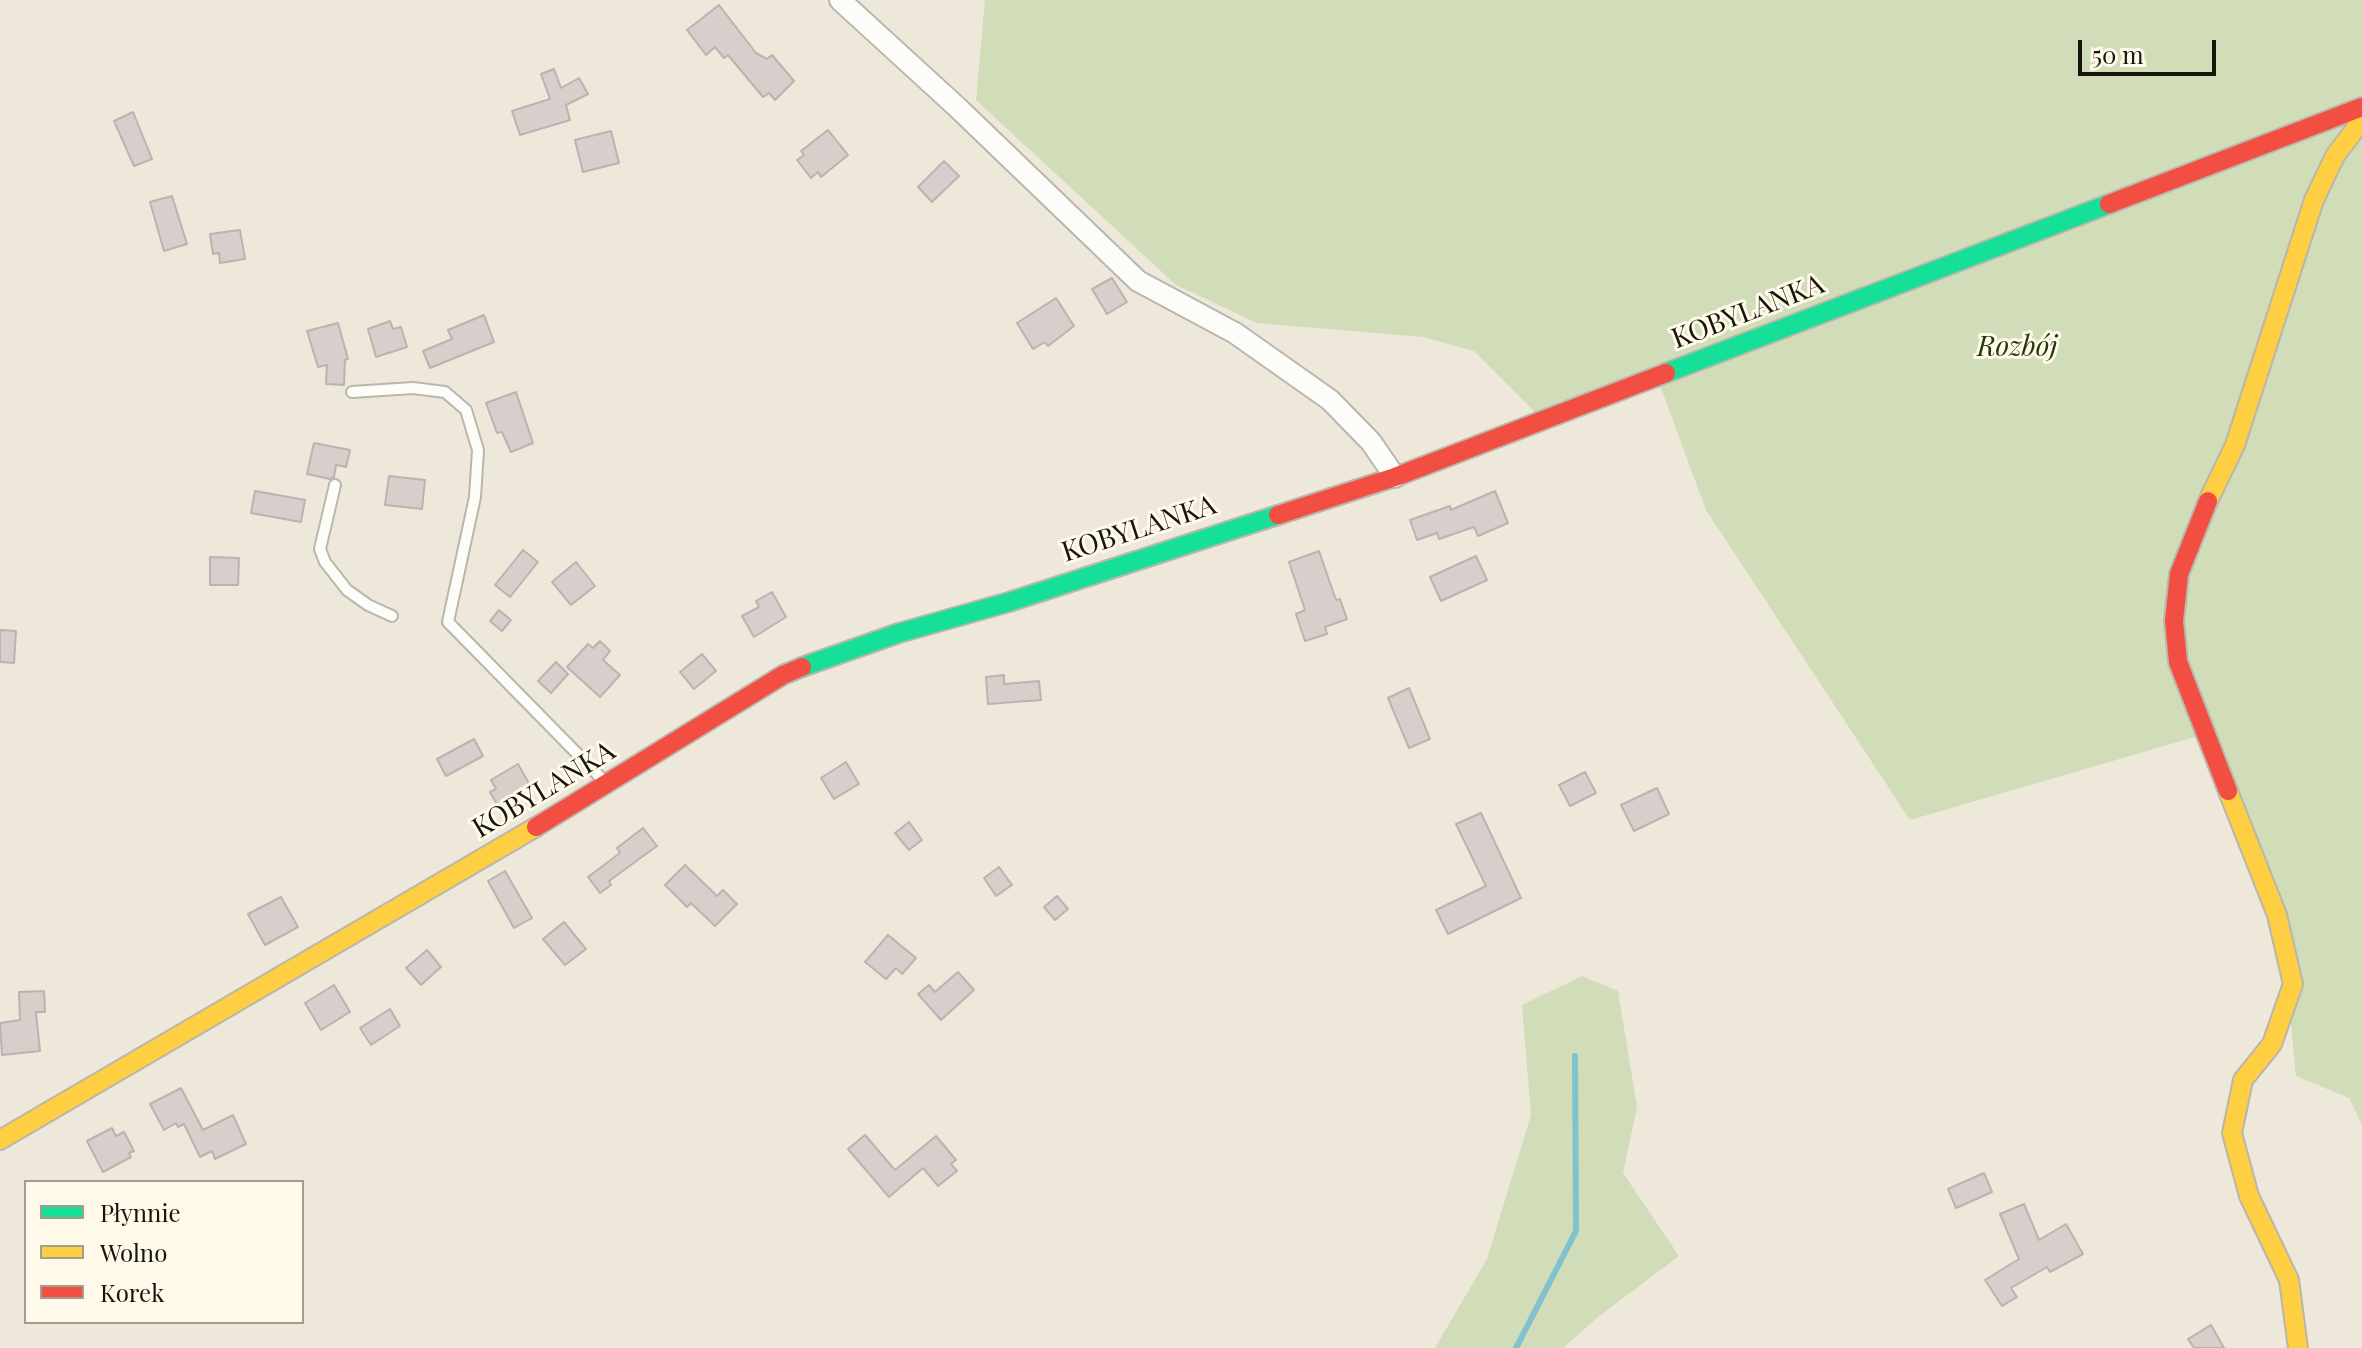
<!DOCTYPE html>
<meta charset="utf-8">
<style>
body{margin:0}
#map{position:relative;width:2362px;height:1348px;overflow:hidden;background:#ede8da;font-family:"Playfair Display",serif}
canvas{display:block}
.legend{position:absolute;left:24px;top:1180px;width:280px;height:144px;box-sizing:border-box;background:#fff9ea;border:2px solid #a29d91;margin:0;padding:10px 14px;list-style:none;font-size:24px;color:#17140b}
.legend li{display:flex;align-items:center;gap:16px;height:40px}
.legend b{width:40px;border:2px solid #a29d91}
.scale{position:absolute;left:2078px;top:40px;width:138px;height:36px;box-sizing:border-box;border:4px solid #17140b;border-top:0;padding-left:10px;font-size:24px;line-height:28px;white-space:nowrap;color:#17140b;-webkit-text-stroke:6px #fff9ea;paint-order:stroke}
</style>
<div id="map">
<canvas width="2362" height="1348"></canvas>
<ul class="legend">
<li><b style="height:10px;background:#16e098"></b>Płynnie</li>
<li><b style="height:10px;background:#ffcf43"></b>Wolno</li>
<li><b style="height:10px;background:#f24e42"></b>Korek</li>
</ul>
<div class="scale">50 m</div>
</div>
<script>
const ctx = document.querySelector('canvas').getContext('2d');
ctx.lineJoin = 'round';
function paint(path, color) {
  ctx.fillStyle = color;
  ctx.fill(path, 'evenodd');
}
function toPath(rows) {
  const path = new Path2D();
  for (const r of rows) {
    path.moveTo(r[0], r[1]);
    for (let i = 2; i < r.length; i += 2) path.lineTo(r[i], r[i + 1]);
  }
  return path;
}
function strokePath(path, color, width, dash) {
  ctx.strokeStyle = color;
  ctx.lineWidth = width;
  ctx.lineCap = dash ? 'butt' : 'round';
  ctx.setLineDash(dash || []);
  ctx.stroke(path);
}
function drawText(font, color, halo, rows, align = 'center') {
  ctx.font = font + ' "Playfair Display",serif';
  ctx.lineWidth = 6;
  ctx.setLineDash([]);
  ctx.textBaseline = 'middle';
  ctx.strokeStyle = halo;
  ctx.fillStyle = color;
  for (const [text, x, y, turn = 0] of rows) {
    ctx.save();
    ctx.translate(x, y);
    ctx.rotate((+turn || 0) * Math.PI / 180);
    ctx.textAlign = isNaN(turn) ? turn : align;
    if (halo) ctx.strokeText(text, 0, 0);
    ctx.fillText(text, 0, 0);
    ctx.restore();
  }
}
paint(toPath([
 [985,0,2362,0,2362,1125,2349,1098,2296,1076,2283,943,2195,737,1910,820,1706,510,1658,380,1545,422,1474,351,1423,337,1257,323,1176,285,976,100],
 [1582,976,1618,991,1637,1107,1623,1173,1679,1256,1598,1317,1563,1348,1435,1348,1487,1259,1531,1115,1522,1005]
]), '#d0ddb8');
strokePath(toPath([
 [1516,1348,1576,1231,1575,1056]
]), '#82c2ce', 6);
const building = toPath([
 [719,5,756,53,767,59,772,55,794,81,775,100,769,93,763,97,728,55,724,58,715,47,706,55,687,30,719,5],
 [554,69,561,88,579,78,588,94,566,105,570,120,520,135,512,111,550,99,541,74,554,69],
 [133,112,152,159,134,166,114,121,133,112],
 [828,130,848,155,821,177,818,172,811,178,797,160,804,155,801,151,828,130],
 [611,131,619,163,583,172,575,140,611,131],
 [944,161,959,176,932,202,918,187,944,161],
 [172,196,187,244,164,251,150,202,172,196],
 [240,230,245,259,220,263,219,253,213,254,210,234,240,230],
 [1112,278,1127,302,1107,314,1092,289,1112,278],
 [1056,298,1074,326,1048,346,1045,342,1033,349,1017,323,1056,298],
 [484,315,494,342,430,368,423,351,452,339,448,330,484,315],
 [390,321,393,329,401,327,407,347,376,357,368,329,390,321],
 [338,323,348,359,345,360,344,385,326,384,327,365,318,367,307,331,338,323],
 [516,392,533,443,511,452,502,432,497,433,486,403,516,392],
 [314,443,350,450,346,467,336,465,334,477,330,479,307,474,314,443],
 [389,476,425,480,422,509,385,505,389,476],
 [255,491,305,500,301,522,251,513,255,491],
 [1495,491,1508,523,1478,536,1474,527,1439,539,1437,533,1417,540,1410,520,1450,506,1451,510,1495,491],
 [523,550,538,562,510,597,495,585,523,550],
 [1319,551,1336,600,1340,599,1347,619,1325,627,1327,634,1305,641,1296,614,1305,610,1289,562,1319,551],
 [1476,556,1487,580,1441,601,1430,577,1476,556],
 [210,557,239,558,238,585,210,585,210,557],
 [576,562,595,586,571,605,552,582,576,562],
 [772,592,786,617,754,637,742,616,759,607,756,601,772,592],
 [499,610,511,620,502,631,490,621,499,610],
 [0,630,16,631,14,663,0,662,0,630],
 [600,641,610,651,603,660,620,675,600,697,567,667,588,644,593,648,600,641],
 [702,654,716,671,694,689,680,672,702,654],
 [556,662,568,674,551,693,538,681,556,662],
 [1004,675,1004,684,1039,681,1041,700,988,704,986,677,1004,675],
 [1409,688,1430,739,1409,748,1388,698,1409,688],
 [474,739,483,756,446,776,437,759,474,739],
 [846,762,859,784,834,799,821,778,846,762],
 [518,764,531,787,498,806,490,792,496,789,491,780,518,764],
 [1585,772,1596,793,1570,806,1559,785,1585,772],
 [1657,788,1669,814,1634,831,1621,805,1657,788],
 [1481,813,1521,898,1448,934,1436,910,1486,886,1456,824,1481,813],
 [909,822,922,840,909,850,895,833,909,822],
 [643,828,657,846,609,881,611,885,600,893,588,877,620,853,617,848,643,828],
 [685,865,717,896,723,890,737,904,715,926,691,903,687,907,665,885,685,865],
 [999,867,1012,885,996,896,984,878,999,867],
 [505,871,532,918,514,928,488,881,505,871],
 [1057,896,1068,909,1055,920,1044,907,1057,896],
 [281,897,298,927,265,945,248,914,281,897],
 [564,922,586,949,565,965,543,939,564,922],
 [888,935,916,958,902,974,896,968,886,979,865,962,888,935],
 [427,950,441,967,421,985,406,968,427,950],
 [958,972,974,990,941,1020,918,994,929,985,935,992,958,972],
 [334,985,350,1012,321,1030,305,1003,334,985],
 [44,991,45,1012,36,1012,40,1051,2,1055,0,1023,20,1020,19,992,44,991],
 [390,1009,400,1026,371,1045,360,1028,390,1009],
 [181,1088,203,1130,233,1115,246,1144,215,1159,212,1151,200,1157,184,1124,178,1127,176,1123,164,1130,150,1104,181,1088],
 [112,1128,116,1136,124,1132,134,1151,129,1153,131,1157,103,1172,87,1141,112,1128],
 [865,1135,895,1170,936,1136,956,1160,951,1164,957,1171,938,1186,923,1168,889,1197,848,1149,865,1135],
 [1984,1173,1992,1192,1956,1208,1948,1189,1984,1173],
 [2024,1204,2039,1240,2066,1224,2083,1254,2050,1272,2047,1267,2011,1288,2017,1297,2002,1306,1985,1280,2019,1259,2000,1214,2024,1204],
 [2211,1325,2224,1348,2194,1348,2188,1339,2211,1325]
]);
paint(building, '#d7cfcb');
strokePath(building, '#bbb3af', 2);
const lane = toPath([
 [352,392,413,388,445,392,466,410,478,450,475,497,448,622,604,781],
 [335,485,320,549,325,562,347,590,368,605,392,616]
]);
const street = toPath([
 [840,0,957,107,1138,281,1235,333,1330,400,1371,442,1395,477]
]);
const fast = toPath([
 [1666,373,2109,204],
 [802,667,899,633,1009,602,1278,515]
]);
const slow = toPath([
 [2208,501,2235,445,2314,200,2335,156,2356,128,2361,108],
 [2228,791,2277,915,2293,984,2272,1044,2243,1080,2232,1133,2249,1196,2289,1280,2298,1348],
 [0,1140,536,827]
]);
const jam = toPath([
 [2109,204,2362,107],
 [2208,501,2179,574,2174,621,2178,662,2228,791],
 [1278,515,1395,477,1666,373],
 [536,827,783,675,802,667]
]);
strokePath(lane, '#bab6ac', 14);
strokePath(street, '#bab6ac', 24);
strokePath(fast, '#bab6ac', 22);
strokePath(slow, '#bab6ac', 22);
strokePath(jam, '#bab6ac', 22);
strokePath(lane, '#fcfcf9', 10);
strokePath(street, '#fcfcf9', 20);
strokePath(fast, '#16e098', 18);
strokePath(slow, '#ffcf43', 18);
strokePath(jam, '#f24e42', 18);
drawText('28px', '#17140b', '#fff9ea', [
 ["KOBYLANKA",1748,312,-21],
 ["KOBYLANKA",1139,529,-18],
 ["KOBYLANKA",544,790,-31]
]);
drawText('italic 28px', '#253808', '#fff9ea', [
 ["Rozbój",2017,347]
]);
</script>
